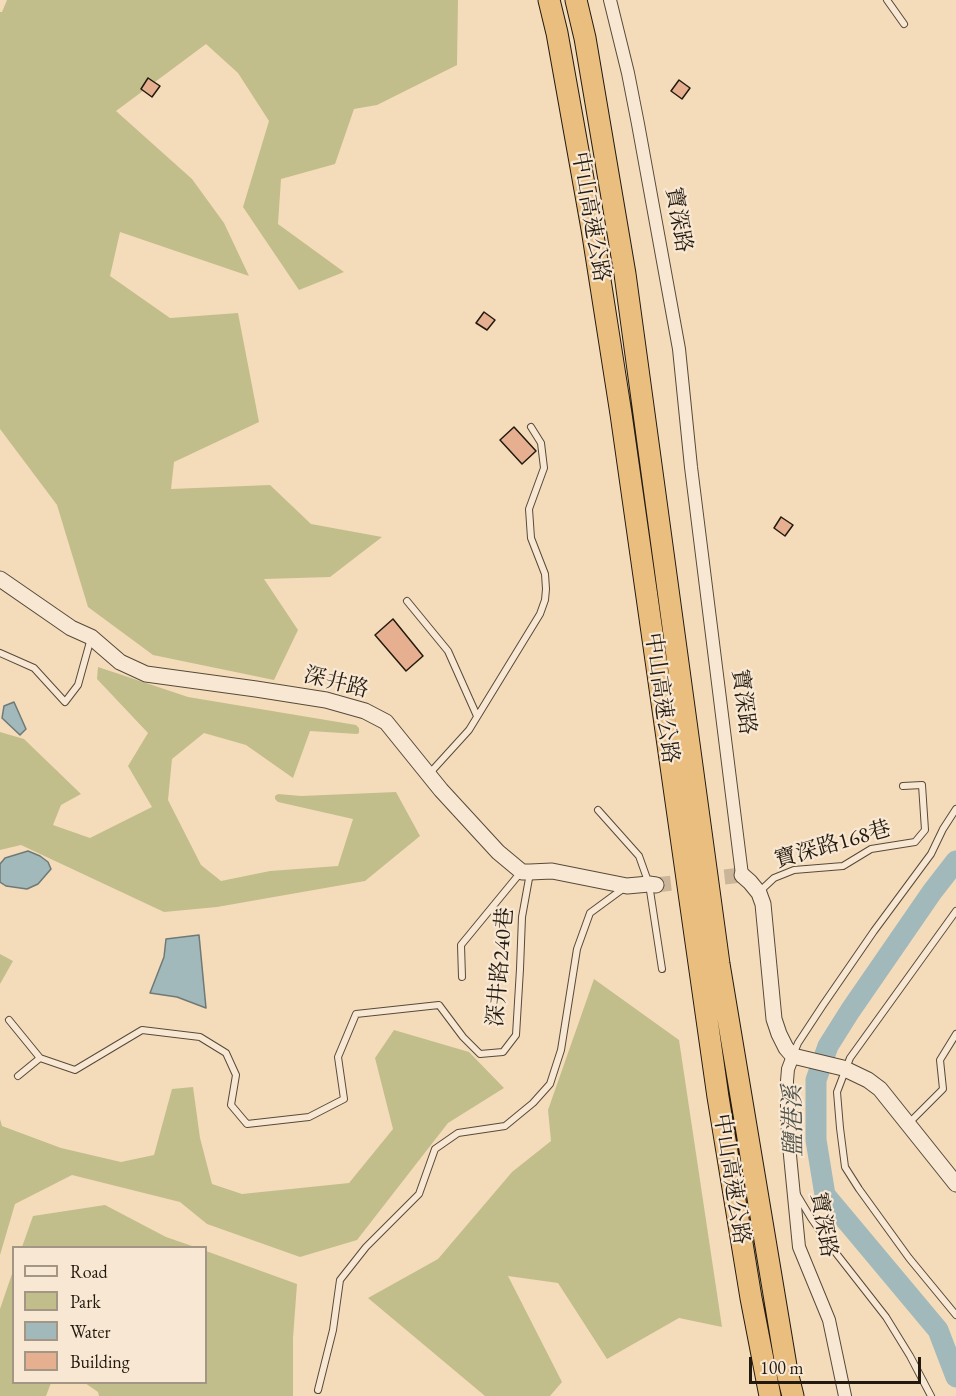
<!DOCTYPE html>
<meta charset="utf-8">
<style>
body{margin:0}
#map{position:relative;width:956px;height:1396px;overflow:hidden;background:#f4dcbb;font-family:"EB Garamond",serif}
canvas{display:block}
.legend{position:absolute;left:12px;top:1246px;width:195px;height:138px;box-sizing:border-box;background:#f8e8d3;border:2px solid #a39685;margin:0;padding:8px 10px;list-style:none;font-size:18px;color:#231a0f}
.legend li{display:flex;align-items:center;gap:12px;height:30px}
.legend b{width:30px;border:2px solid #a39685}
.scale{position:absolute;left:749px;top:1357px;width:172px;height:27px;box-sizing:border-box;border:3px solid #231a0f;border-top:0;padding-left:8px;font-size:18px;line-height:21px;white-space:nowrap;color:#231a0f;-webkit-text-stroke:4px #f8e8d3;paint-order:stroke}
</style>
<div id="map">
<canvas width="956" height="1396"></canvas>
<ul class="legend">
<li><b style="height:8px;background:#f8e8d3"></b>Road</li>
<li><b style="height:16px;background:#c2be8b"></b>Park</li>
<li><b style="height:16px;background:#a1b9bb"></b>Water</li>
<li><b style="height:16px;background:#e6b090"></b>Building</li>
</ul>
<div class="scale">100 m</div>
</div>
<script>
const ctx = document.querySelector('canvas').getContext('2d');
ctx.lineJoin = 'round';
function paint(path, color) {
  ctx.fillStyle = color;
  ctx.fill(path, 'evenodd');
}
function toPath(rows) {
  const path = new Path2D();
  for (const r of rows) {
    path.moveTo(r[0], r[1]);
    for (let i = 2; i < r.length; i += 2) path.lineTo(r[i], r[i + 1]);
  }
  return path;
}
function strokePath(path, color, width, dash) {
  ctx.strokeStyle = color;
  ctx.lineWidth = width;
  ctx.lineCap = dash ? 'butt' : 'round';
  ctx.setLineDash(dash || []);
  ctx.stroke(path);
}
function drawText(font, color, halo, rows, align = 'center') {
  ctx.font = font + ' "EB Garamond","Noto Serif TC",serif';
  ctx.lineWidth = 4.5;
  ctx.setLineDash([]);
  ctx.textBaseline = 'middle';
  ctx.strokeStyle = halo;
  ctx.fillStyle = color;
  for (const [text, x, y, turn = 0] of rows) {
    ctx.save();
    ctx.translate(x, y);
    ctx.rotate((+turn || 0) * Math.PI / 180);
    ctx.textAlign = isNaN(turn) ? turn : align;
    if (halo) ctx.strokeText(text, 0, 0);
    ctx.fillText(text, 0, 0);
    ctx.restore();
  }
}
paint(toPath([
 [7,0,458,0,457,65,377,105,354,109,335,164,281,179,278,224,344,272,299,290,243,207,269,121,238,73,206,44,116,111,192,179,224,223,249,276,120,232,110,276,170,318,238,313,259,422,174,462,171,489,270,485,311,524,382,537,330,577,264,579,298,630,274,680,153,655,88,607,57,505,0,429,0,12,2,12],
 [98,667,188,697,356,725,359,728,359,733,357,734,310,731,293,778,246,745,204,733,172,759,168,800,201,865,221,881,270,871,338,866,353,819,278,802,275,799,275,796,278,794,301,796,396,792,420,836,365,881,217,907,164,912,21,845,0,850,0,732,24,739,81,794,61,805,53,825,90,838,152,807,128,766,148,733,97,679],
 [0,954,13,961,0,984],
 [594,979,679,1040,722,1327,679,1318,607,1359,558,1283,508,1276,562,1382,550,1396,485,1396,368,1298,438,1259,512,1172,551,1141,548,1110],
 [394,1030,469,1052,504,1088,448,1123,357,1240,300,1257,207,1224,180,1202,72,1175,15,1204,0,1255,0,1119,2,1126,61,1148,121,1162,154,1155,172,1089,193,1087,200,1138,212,1184,242,1194,349,1183,393,1129,375,1058],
 [105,1205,166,1237,195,1247,22,1247,33,1216],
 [206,1251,297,1284,293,1338,293,1396,99,1396,98,1392,85,1383,206,1382],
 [13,1271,14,1382,51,1383,46,1396,0,1396,0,1309]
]), '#c2be8b');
const water = toPath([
 [14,702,26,729,20,735,2,718,4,706,14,702],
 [28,851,40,856,48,862,51,869,38,884,27,889,6,886,0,882,0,864,5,858,28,851],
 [199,935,206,1008,177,997,150,993,164,957,166,939,199,935]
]);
paint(water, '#a1b9bb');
strokePath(water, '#6f7976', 1.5);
strokePath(toPath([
 [956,861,932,892,850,1011,828,1046,816,1080,816,1140,825,1195,938,1330,956,1377]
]), '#a1b9bb', 21);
const building = toPath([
 [148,78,160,86,152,97,141,89,148,78],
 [679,80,690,88,682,99,671,91,679,80],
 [484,312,495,320,487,330,476,323,484,312],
 [514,427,536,451,522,464,500,440,514,427],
 [781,517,793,525,785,536,774,528,781,517],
 [393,619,423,656,406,671,375,635,393,619]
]);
paint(building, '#e6b090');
strokePath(building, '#231a0f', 1.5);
strokePath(toPath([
 [656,885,742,875]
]), '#cab599', 15, [15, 8]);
const service = toPath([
 [887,0,904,24],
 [407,601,448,651,477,716],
 [0,653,34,668,65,702,78,685,91,638],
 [429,774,469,730,540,614,545,600,546,589,545,574,531,538,529,509,544,468,541,443,531,427],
 [598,810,639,856,649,884,662,969],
 [759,892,774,878,794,870,843,866,871,849,915,842,925,830,922,785,903,786],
 [956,911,850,1058,837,1092,840,1128,845,1167,859,1189,909,1258,956,1315],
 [462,977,461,945,521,872],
 [9,1020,40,1058,75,1070,142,1030,200,1037,226,1053,236,1075,231,1105,247,1124,309,1117,344,1099,338,1057,356,1014,439,1005,463,1037,480,1054,503,1052,516,1035,520,969,522,917,530,873],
 [793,1055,798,1043,823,1005,874,931,931,854,943,829,956,809],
 [18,1076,40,1058],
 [909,1123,943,1089,940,1060,956,1034],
 [796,1193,811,1218,832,1248,886,1317,910,1356,931,1396],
 [318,1390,333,1330,340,1280,366,1247,419,1194,435,1149,458,1133,505,1126,533,1103,550,1084,561,1050,577,949,590,913,624,888]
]);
const minor = toPath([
 [610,0,628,73,638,124,679,349,691,467,742,875],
 [793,1056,788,1069,787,1081,787,1114,788,1135,799,1247,829,1320,845,1396]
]);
const tertiary = toPath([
 [0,579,71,628,91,637,120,662,146,674,256,689,326,700,365,711,386,722,441,790,498,852,522,872,530,872,552,871,627,886,649,884,656,885],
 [742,875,750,882,759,893,763,904,774,1019,779,1034,786,1048,793,1056,843,1068,868,1080,880,1089,956,1184]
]);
const motorway = toPath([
 [549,0,557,33,592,229,621,414,718,1097,751,1298,770,1396],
 [576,0,585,38,625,274,719,964,787,1372,793,1396]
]);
strokePath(service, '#574a3a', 8);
strokePath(minor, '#574a3a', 14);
strokePath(tertiary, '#574a3a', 17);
strokePath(motorway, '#231a0f', 23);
strokePath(service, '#f8e8d3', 6);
strokePath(minor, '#f8e8d3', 12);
strokePath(tertiary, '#f8e8d3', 15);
strokePath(motorway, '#eabe7e', 21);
drawText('22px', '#231a0f', '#f8e8d3', [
 ["中山高速公路",590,217,80],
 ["寶深路",678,220,80],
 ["深井路",336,683,14],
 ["中山高速公路",661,698,82],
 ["寶深路",743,702,83],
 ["寶深路168巷",833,845,-16],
 ["深井路240巷",501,967,-85],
 ["中山高速公路",731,1179,81],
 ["寶深路",823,1225,80]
]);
drawText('italic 24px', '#4f524b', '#f8e8d3', [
 ["鹽港溪",794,1121,-91]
]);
</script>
